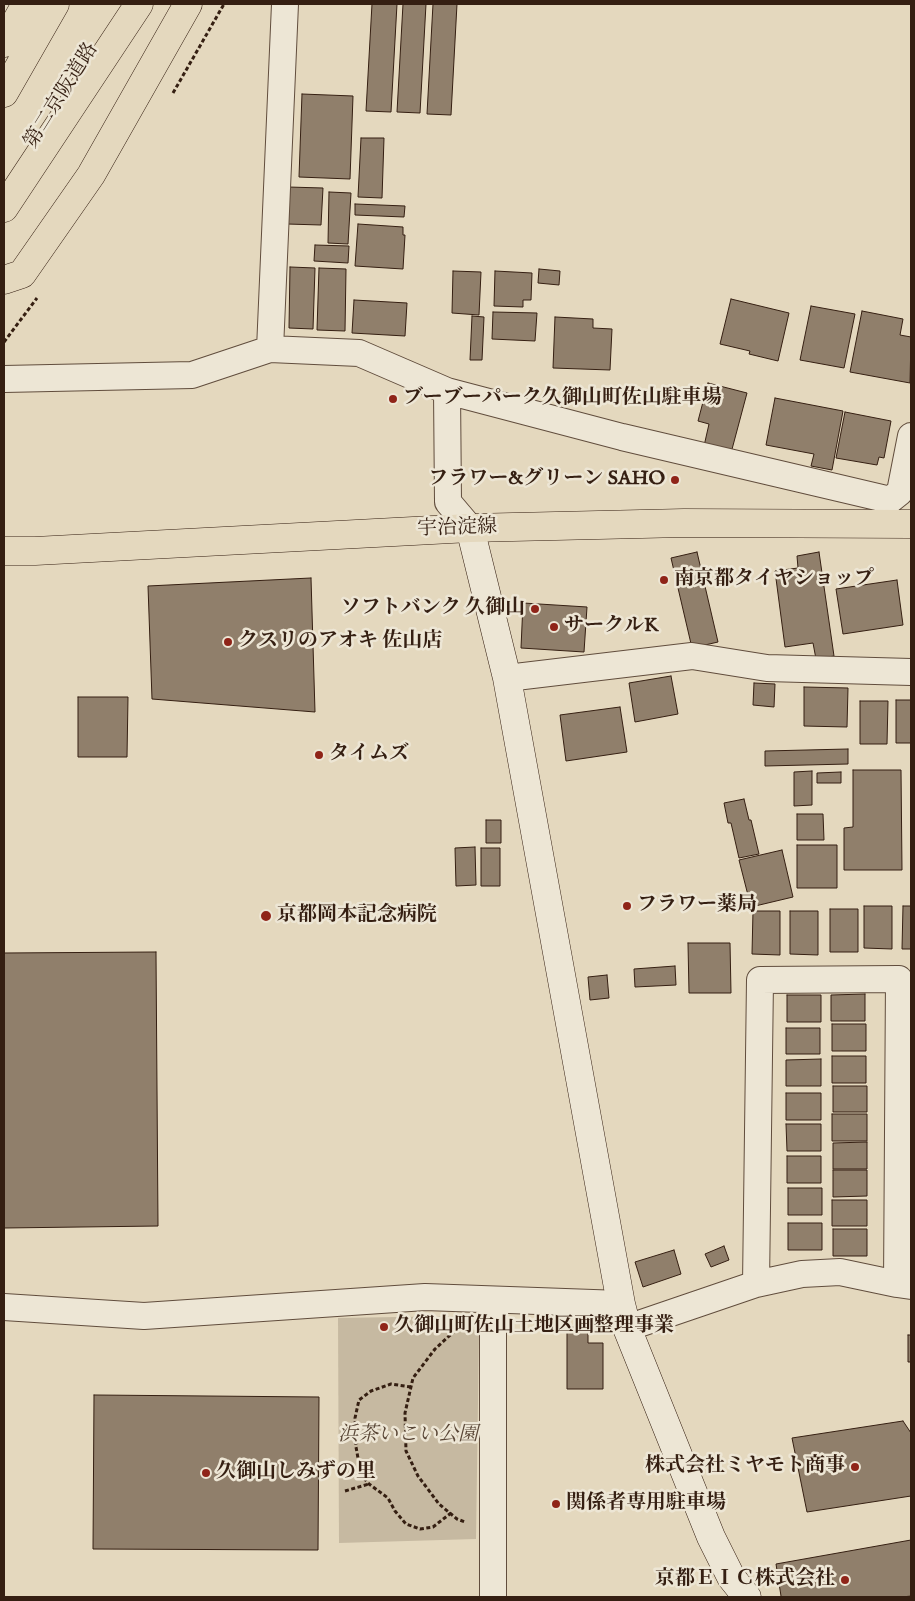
<!DOCTYPE html>
<meta charset="utf-8">
<style>
body{margin:0}
#map{position:relative;width:915px;height:1601px;overflow:hidden;background:#e4d8be;font-family:"IM FELL English",serif}
canvas{display:block}
.frame{position:absolute;inset:0;border:5px solid #351f12;pointer-events:none}
</style>
<div id="map">
<canvas width="915" height="1601"></canvas>
<div class="frame"></div>
</div>
<script>
const ctx = document.querySelector('canvas').getContext('2d');
ctx.lineJoin = 'round';
function paint(path, color) {
  ctx.fillStyle = color;
  ctx.fill(path, 'evenodd');
}
function toPath(rows) {
  const path = new Path2D();
  for (const r of rows) {
    path.moveTo(r[0], r[1]);
    for (let i = 2; i < r.length; i += 2) path.lineTo(r[i], r[i + 1]);
  }
  return path;
}
function strokePath(path, color, width, dash) {
  ctx.strokeStyle = color;
  ctx.lineWidth = width;
  ctx.lineCap = dash ? 'butt' : 'round';
  ctx.setLineDash(dash || []);
  ctx.stroke(path);
}
function drawText(font, color, halo, rows, align = 'center') {
  ctx.font = font + ' "IM FELL English","Noto Serif JP",serif';
  ctx.lineWidth = 5;
  ctx.setLineDash([]);
  ctx.textBaseline = 'middle';
  ctx.strokeStyle = halo;
  ctx.fillStyle = color;
  for (const [text, x, y, turn = 0] of rows) {
    ctx.save();
    ctx.translate(x, y);
    ctx.rotate((+turn || 0) * Math.PI / 180);
    ctx.textAlign = isNaN(turn) ? turn : align;
    if (halo) ctx.strokeText(text, 0, 0);
    ctx.fillText(text, 0, 0);
    ctx.restore();
  }
}
paint(toPath([
 [457,1316,479,1334,476,1539,339,1543,338,1318]
]), '#c6b9a1');
const building = toPath([
 [372,4,397,4,391,112,366,111,372,4],
 [403,4,426,4,420,113,397,112,403,4],
 [433,4,457,4,451,115,427,114,433,4],
 [302,94,353,96,350,179,299,177,302,94],
 [361,138,384,138,382,198,358,197,361,138],
 [288,187,323,188,321,225,287,224,288,187],
 [329,192,351,193,348,244,328,243,329,192],
 [355,204,405,206,404,217,355,215,355,204],
 [358,224,403,227,403,235,405,235,403,269,355,266,358,224],
 [315,245,349,246,348,263,314,261,315,245],
 [290,267,315,268,313,329,289,328,290,267],
 [319,268,346,269,345,331,317,330,319,268],
 [539,269,560,271,559,285,538,283,539,269],
 [453,271,481,272,479,315,452,313,453,271],
 [495,271,532,273,531,300,523,300,523,307,494,306,495,271],
 [731,299,789,313,778,361,749,354,750,351,720,344,731,299],
 [354,300,407,303,405,336,352,333,354,300],
 [811,306,855,314,844,368,800,360,811,306],
 [862,311,903,319,900,335,911,337,910,383,850,372,862,311],
 [493,312,537,313,535,341,492,339,493,312],
 [472,316,484,317,482,360,470,360,472,316],
 [555,317,593,319,593,328,612,329,610,370,553,368,555,317],
 [708,383,747,393,731,453,704,446,709,424,698,421,708,383],
 [775,398,843,411,832,470,811,466,814,454,766,445,775,398],
 [845,412,891,421,884,458,879,457,877,465,836,458,845,412],
 [697,552,718,642,692,648,671,558,697,552],
 [819,552,834,656,816,659,813,643,785,647,775,571,798,568,797,556,819,552],
 [311,578,315,712,152,699,148,586,311,578],
 [897,580,903,625,843,634,836,589,897,580],
 [523,603,587,607,584,652,521,648,523,603],
 [671,676,678,714,635,722,629,683,671,676],
 [754,683,775,684,774,707,753,705,754,683],
 [804,687,848,688,847,727,804,726,804,687],
 [78,697,128,697,127,757,78,757,78,697],
 [896,700,911,700,911,743,896,743,896,700],
 [860,701,888,701,887,744,860,744,860,701],
 [620,707,627,752,566,761,560,715,620,707],
 [848,749,848,764,765,766,765,751,848,749],
 [853,770,901,770,902,870,844,870,844,828,853,827,853,770],
 [812,771,812,805,794,806,794,772,812,771],
 [841,772,841,783,817,783,817,773,841,772],
 [744,799,749,820,751,820,759,854,739,858,731,823,728,823,724,803,744,799],
 [797,814,823,814,824,840,797,840,797,814],
 [486,820,501,820,501,843,486,843,486,820],
 [797,845,837,845,837,888,797,888,797,845],
 [475,847,476,885,456,886,455,848,475,847],
 [481,848,500,848,500,886,481,886,481,848],
 [782,850,793,897,751,907,739,860,782,850],
 [864,906,892,906,892,949,864,948,864,906],
 [903,906,911,906,911,949,902,949,903,906],
 [830,909,858,909,858,952,830,952,830,909],
 [753,911,780,911,780,955,752,954,753,911],
 [790,911,818,911,818,955,790,954,790,911],
 [688,943,730,943,731,993,689,993,688,943],
 [156,952,158,1226,4,1228,4,953,156,952],
 [675,966,676,985,635,987,634,969,675,966],
 [607,975,609,998,590,1000,588,977,607,975],
 [865,994,865,1021,831,1021,831,995,865,994],
 [787,995,821,995,821,1022,787,1022,787,995],
 [832,1024,866,1024,866,1051,832,1051,832,1024],
 [786,1028,820,1028,820,1054,786,1054,786,1028],
 [832,1056,866,1056,866,1083,832,1083,832,1056],
 [821,1059,821,1086,786,1086,786,1060,821,1059],
 [833,1086,867,1086,867,1112,833,1112,833,1086],
 [786,1093,821,1093,821,1120,786,1120,786,1093],
 [832,1114,867,1114,867,1141,832,1141,832,1114],
 [786,1124,821,1124,821,1151,787,1151,786,1124],
 [867,1142,867,1169,833,1169,833,1143,867,1142],
 [787,1156,821,1156,821,1183,787,1183,787,1156],
 [833,1170,867,1170,867,1196,833,1197,833,1170],
 [788,1188,822,1188,822,1215,788,1215,788,1188],
 [832,1200,867,1200,867,1226,832,1226,832,1200],
 [788,1223,822,1223,822,1250,788,1250,788,1223],
 [833,1229,867,1229,867,1256,833,1256,833,1229],
 [724,1246,729,1260,711,1267,705,1254,724,1246],
 [674,1250,681,1274,643,1287,635,1262,674,1250],
 [567,1327,588,1327,588,1343,603,1343,603,1389,567,1389,567,1327],
 [908,1335,911,1335,911,1362,908,1362,908,1335],
 [94,1395,319,1397,318,1550,93,1549,94,1395],
 [903,1421,911,1433,911,1496,807,1512,792,1438,903,1421],
 [911,1540,911,1596,902,1597,782,1597,781,1596,776,1564,911,1540]
]);
paint(building, '#907f6b');
strokePath(building, '#351f12', 1);
const street = toPath([
 [270,349,285,4],
 [4,379,192,375,270,349,359,353,447,391,622,437,890,500],
 [447,391,448,502,470,528],
 [890,500,900,492,911,436],
 [507,678,692,656,767,668,911,672],
 [897,1284,899,979,760,980,756,1284,802,1274,840,1272,897,1284,911,1286],
 [493,1300,493,1597],
 [4,1307,144,1316,425,1297,621,1304],
 [627,1328,756,1284]
]);
const secondary = toPath([
 [470,528,507,678,621,1304,627,1328,711,1537,731,1577,747,1597]
]);
const primary = toPath([
 [4,551,35,551,470,528,684,523,911,524]
]);
const highway = toPath([
 [4,43,26,4],
 [4,93,55,4],
 [4,208,139,4],
 [4,280,22,274,91,175,188,4]
]);
strokePath(street, '#614d3d', 28);
strokePath(secondary, '#351f12', 29);
strokePath(primary, '#351f12', 29);
strokePath(highway, '#351f12', 29);
strokePath(toPath([
 [173,93,224,4],
 [4,342,37,298],
 [460,1326,435,1349,413,1378,405,1413,406,1451,418,1476,439,1504,457,1519,465,1522],
 [411,1387,391,1384,371,1391,359,1400,355,1418,356,1447,361,1475,369,1484,388,1498,395,1511,406,1524,420,1529,433,1527,451,1513],
 [345,1491,369,1484]
]), '#351f12', 3, [4, 2.5]);
strokePath(street, '#ede6d5', 26);
strokePath(secondary, '#ede6d5', 28);
strokePath(primary, '#e4d8be', 28);
strokePath(highway, '#e4d8be', 28);
for (const [x, y, r, color] of [
 [393,399,5,"#8f2418"],
 [675,480,5,"#8f2418"],
 [664,580,5,"#8f2418"],
 [535,609,5,"#8f2418"],
 [554,627,5,"#8f2418"],
 [228,642,5,"#8f2418"],
 [319,755,5,"#8f2418"],
 [627,906,5,"#8f2418"],
 [266,916,6,"#8f2418"],
 [384,1327,5,"#8f2418"],
 [855,1467,5,"#8f2418"],
 [206,1473,5,"#8f2418"],
 [556,1504,5,"#8f2418"],
 [845,1580,5,"#8f2418"]
]) {
  const dot = new Path2D();
  dot.arc(x, y, r, 0, 2 * Math.PI);
  ctx.fillStyle = color;
  ctx.fill(dot);
  strokePath(dot, '#ede6d5', 2);
}
drawText('20px', '#351f12', '#ede6d5', [
 ["第二京阪道路",62,96,-58],
 ["宇治淀線",457,529,-2]
]);
drawText('bold 20px', '#351f12', '#ede6d5', [
 ["ブーブーパーク久御山町佐山駐車場",403,399],
 ["フラワー&グリーン SAHO",665,480,"right"],
 ["南京都タイヤショップ",674,580],
 ["ソフトバンク 久御山",525,609,"right"],
 ["サークルK",564,627],
 ["クスリのアオキ 佐山店",238,642],
 ["タイムズ",329,755],
 ["フラワー薬局",637,906],
 ["京都岡本記念病院",277,916],
 ["久御山町佐山土地区画整理事業",394,1327],
 ["株式会社ミヤモト商事",845,1467,"right"],
 ["久御山しみずの里",216,1473],
 ["関係者専用駐車場",566,1504],
 ["京都ＥＩＣ株式会社",835,1580,"right"]
], 'left');
drawText('italic 20px', '#594636', '#ede6d5', [
 ["浜茶いこい公園",408,1436]
]);
</script>
